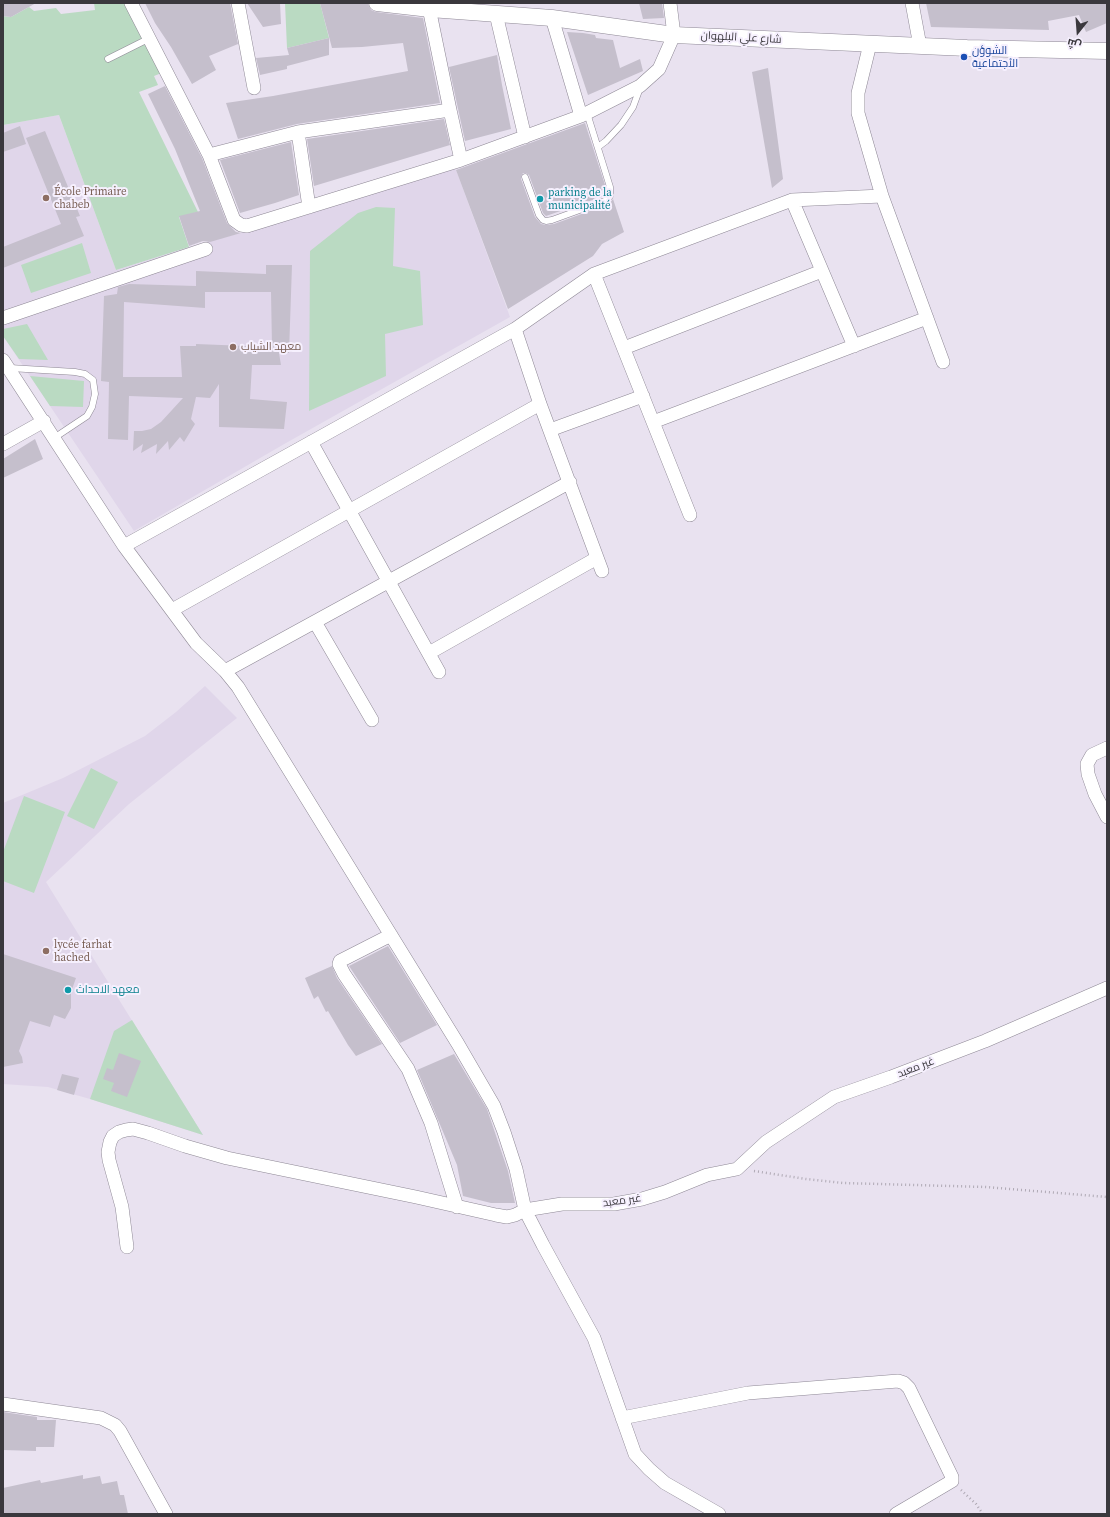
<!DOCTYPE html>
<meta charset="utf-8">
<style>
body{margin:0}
#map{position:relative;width:1110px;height:1517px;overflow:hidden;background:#e9e2f0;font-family:"Source Serif 4",Cairo,serif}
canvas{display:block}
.frame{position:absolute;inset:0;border:4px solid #3a383d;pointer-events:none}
.north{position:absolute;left:1058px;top:12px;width:40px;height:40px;-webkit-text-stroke:3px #f6f0fe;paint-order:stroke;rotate:197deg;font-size:11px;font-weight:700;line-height:16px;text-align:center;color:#3a383d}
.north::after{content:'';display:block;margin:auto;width:14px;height:18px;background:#3a383d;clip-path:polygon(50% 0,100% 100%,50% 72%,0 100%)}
</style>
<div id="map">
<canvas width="1110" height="1517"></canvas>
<div class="frame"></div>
<div class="north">ش</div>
</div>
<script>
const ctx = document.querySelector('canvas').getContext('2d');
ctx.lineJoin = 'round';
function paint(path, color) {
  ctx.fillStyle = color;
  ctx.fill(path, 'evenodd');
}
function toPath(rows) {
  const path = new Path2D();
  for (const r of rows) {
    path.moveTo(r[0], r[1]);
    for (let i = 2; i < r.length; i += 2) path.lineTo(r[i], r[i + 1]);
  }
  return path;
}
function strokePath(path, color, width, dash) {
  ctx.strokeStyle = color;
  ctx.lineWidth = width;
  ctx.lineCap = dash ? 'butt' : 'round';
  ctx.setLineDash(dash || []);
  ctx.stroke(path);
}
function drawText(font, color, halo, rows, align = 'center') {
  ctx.font = font + ' "Source Serif 4",Cairo,serif';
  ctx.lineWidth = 4;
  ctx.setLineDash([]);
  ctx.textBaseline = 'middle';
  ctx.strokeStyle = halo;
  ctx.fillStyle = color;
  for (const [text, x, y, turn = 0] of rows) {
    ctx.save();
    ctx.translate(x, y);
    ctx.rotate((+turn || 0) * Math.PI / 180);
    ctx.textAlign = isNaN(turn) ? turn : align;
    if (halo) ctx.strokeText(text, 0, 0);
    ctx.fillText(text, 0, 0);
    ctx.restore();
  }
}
paint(toPath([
 [59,115,116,270,189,247,244,232,455,167,510,317,286,443,134,531,3,336,3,125],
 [205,686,237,718,129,804,46,882,203,1135,90,1099,48,1087,3,1084,3,803,63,778,145,736,176,712]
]), '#e0d6ea');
paint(toPath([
 [94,3,128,3,164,72,154,76,158,85,139,92,198,212,179,217,189,247,116,270,59,115,3,125,3,16,11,17,29,7,34,11,56,8,61,14,95,10],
 [285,3,320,3,329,38,287,48],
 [376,207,395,208,393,266,420,271,423,325,385,334,386,376,309,411,310,251,358,213],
 [82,243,91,273,31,293,21,265],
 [27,324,48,360,19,359,3,336,3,329],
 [30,376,84,381,83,407,50,406],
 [91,768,118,782,94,829,67,816],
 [24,796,65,812,34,893,3,881,3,852],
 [132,1020,203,1135,90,1099,114,1031]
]), '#badac2');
paint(toPath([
 [3,3,36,3,11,17,3,16],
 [145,3,230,3,238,44,209,56,216,70,192,84,171,47,155,23],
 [247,3,280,3,281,24,263,27],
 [320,3,365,3,368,4,371,10,376,12,423,18,440,103,297,124,238,139,226,103,273,96,408,71,403,43,362,47,332,48],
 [639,3,662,3,664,18,643,19],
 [926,3,1107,3,1107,23,1086,32,1079,15,1048,21,1049,30,931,27],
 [567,32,583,33,595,35,596,38,613,40,620,68,640,59,643,71,588,95],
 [329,38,329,55,287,66,287,69,260,75,256,58,289,55,287,48],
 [497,55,502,85,511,129,465,141,449,67],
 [768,68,783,179,772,188,752,72],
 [165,86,202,158,227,223,236,232,241,233,210,242,203,241,189,246,179,216,200,211,175,149,148,94],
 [444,119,450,145,314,186,307,139],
 [585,123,606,188,604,196,546,216,543,213,529,175,526,173,523,173,521,176,521,179,535,217,541,224,546,225,554,224,609,204,613,199,624,232,602,244,593,256,508,309,456,170],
 [20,126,26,144,3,152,3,133],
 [45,131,80,216,76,217,84,236,3,268,3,247,61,224,26,138],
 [291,142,299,195,275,203,240,213,220,160],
 [266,265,292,265,289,353,279,353,281,365,252,365,250,399,287,402,284,429,219,427,219,384,210,398,196,397,191,419,195,424,184,442,180,437,169,450,168,441,156,454,157,444,141,453,143,444,133,451,134,431,142,431,151,429,161,422,183,398,129,396,128,440,108,439,109,382,101,381,104,296,117,294,118,287,129,284,196,286,196,271,266,274],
 [205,292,271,292,272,347,196,344,196,346,180,346,182,377,123,377,124,302,205,308],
 [35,439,43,459,3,478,3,459],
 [388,946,437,1025,400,1043,349,966],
 [3,954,76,978,71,992,71,1008,65,1019,54,1015,50,1027,30,1021,19,1051,22,1057,23,1063,3,1067],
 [332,966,337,978,382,1044,356,1056,348,1045,328,1011,326,1012,318,996,314,999,305,978],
 [119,1053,141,1061,127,1097,111,1091,114,1083,103,1079,107,1068,113,1070],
 [454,1054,487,1109,508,1171,515,1203,491,1203,463,1196,457,1165,417,1070],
 [62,1074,79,1078,74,1095,57,1090],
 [3,1412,37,1417,37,1420,56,1420,54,1447,36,1447,36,1451,3,1450],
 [83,1475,83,1479,100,1476,102,1484,117,1481,120,1495,124,1495,128,1514,3,1514,3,1488,40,1480,41,1483]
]), '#c5bfcc');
const service = toPath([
 [108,59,148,39],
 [598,147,606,141,621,125,633,107,640,88],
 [525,177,539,215,543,220,546,221,552,220,607,200,610,196,610,187,587,113],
 [10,368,75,372,85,374,93,380,95,394,92,407,87,416,54,438]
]);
const minor = toPath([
 [131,3,209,155,234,220,241,225,247,226,461,160,581,116,552,18],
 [238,3,254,88],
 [428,3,450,110],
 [912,3,920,46],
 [496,14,525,137],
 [870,44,858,93,858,113,882,196,943,362],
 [581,116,640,86,659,69,674,35,670,3],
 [298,132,450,110,461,160],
 [209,155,298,132,309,207],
 [792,200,854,346],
 [594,274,690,515],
 [3,318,206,249],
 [515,329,540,404,602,571],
 [624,348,822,271],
 [3,360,124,546,196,643,225,671,238,687,458,1044,494,1106,504,1132,516,1169,525,1210,543,1245,594,1338,635,1454,649,1469,665,1483,719,1514],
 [653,422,927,318],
 [550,430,643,396],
 [311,442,439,672],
 [3,444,44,421],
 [124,546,515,329,594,274,792,200,882,196],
 [172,610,540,404],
 [315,622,372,720],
 [429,653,597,558],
 [225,671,570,482],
 [1107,748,1092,755,1087,764,1088,774,1095,794,1107,817],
 [391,935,340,961,339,964,344,974,408,1069,431,1123,457,1207],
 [127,1247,122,1207,109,1160,108,1152,110,1142,113,1136,119,1132,126,1130,133,1129,148,1133,185,1146,227,1158,416,1197,496,1215,507,1217,515,1215,525,1210,562,1204,614,1204,642,1199,665,1192,707,1175,737,1169,766,1142,834,1097,891,1077,985,1041,1107,988],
 [3,1404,101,1418,115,1425,120,1431,166,1514],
 [622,1418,748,1393,898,1381,904,1383,909,1388,952,1477,952,1481,896,1514]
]);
const tertiary = toPath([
 [377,3,430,9,552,18,674,35,967,48,1107,51]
]);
strokePath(service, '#8e8895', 7);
strokePath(minor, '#8e8895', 14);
strokePath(tertiary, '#8e8895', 17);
strokePath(toPath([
 [754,1171,806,1179,843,1183,986,1187,1107,1197],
 [961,1490,976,1504,983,1514]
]), '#afa9b4', 2.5, [1, 3]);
strokePath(service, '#fff', 6);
strokePath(minor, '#fff', 13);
strokePath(tertiary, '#fff', 16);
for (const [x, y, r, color] of [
 [964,57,4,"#1a4fb4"],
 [46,198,4,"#8d6e63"],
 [540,199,4,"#0f9aa8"],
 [233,347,4,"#8d6e63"],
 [46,951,4,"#8d6e63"],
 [68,990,4,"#0f9aa8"]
]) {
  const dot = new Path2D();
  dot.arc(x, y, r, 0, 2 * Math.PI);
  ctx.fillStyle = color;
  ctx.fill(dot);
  strokePath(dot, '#f6f0fe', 1.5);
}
drawText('11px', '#3a383d', '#f6f0fe', [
 ["شارع علي البلهوان",741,38,3],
 ["غير معبد",916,1068,-21],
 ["غير معبد",622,1201,-8]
]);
drawText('11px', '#164399', '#f6f0fe', [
 ["الشوؤن",972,51],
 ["الأجتماعية",972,64]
], 'left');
drawText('11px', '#785e54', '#f6f0fe', [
 ["École Primaire",54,192],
 ["chabeb",54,205],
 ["معهد الشياب",241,347],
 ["lycée farhat",54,945],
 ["hached",54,958]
], 'left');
drawText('11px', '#0d838f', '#f6f0fe', [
 ["parking de la",548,193],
 ["municipalité",548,206],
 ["معهد الاحداث",76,990]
], 'left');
</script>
